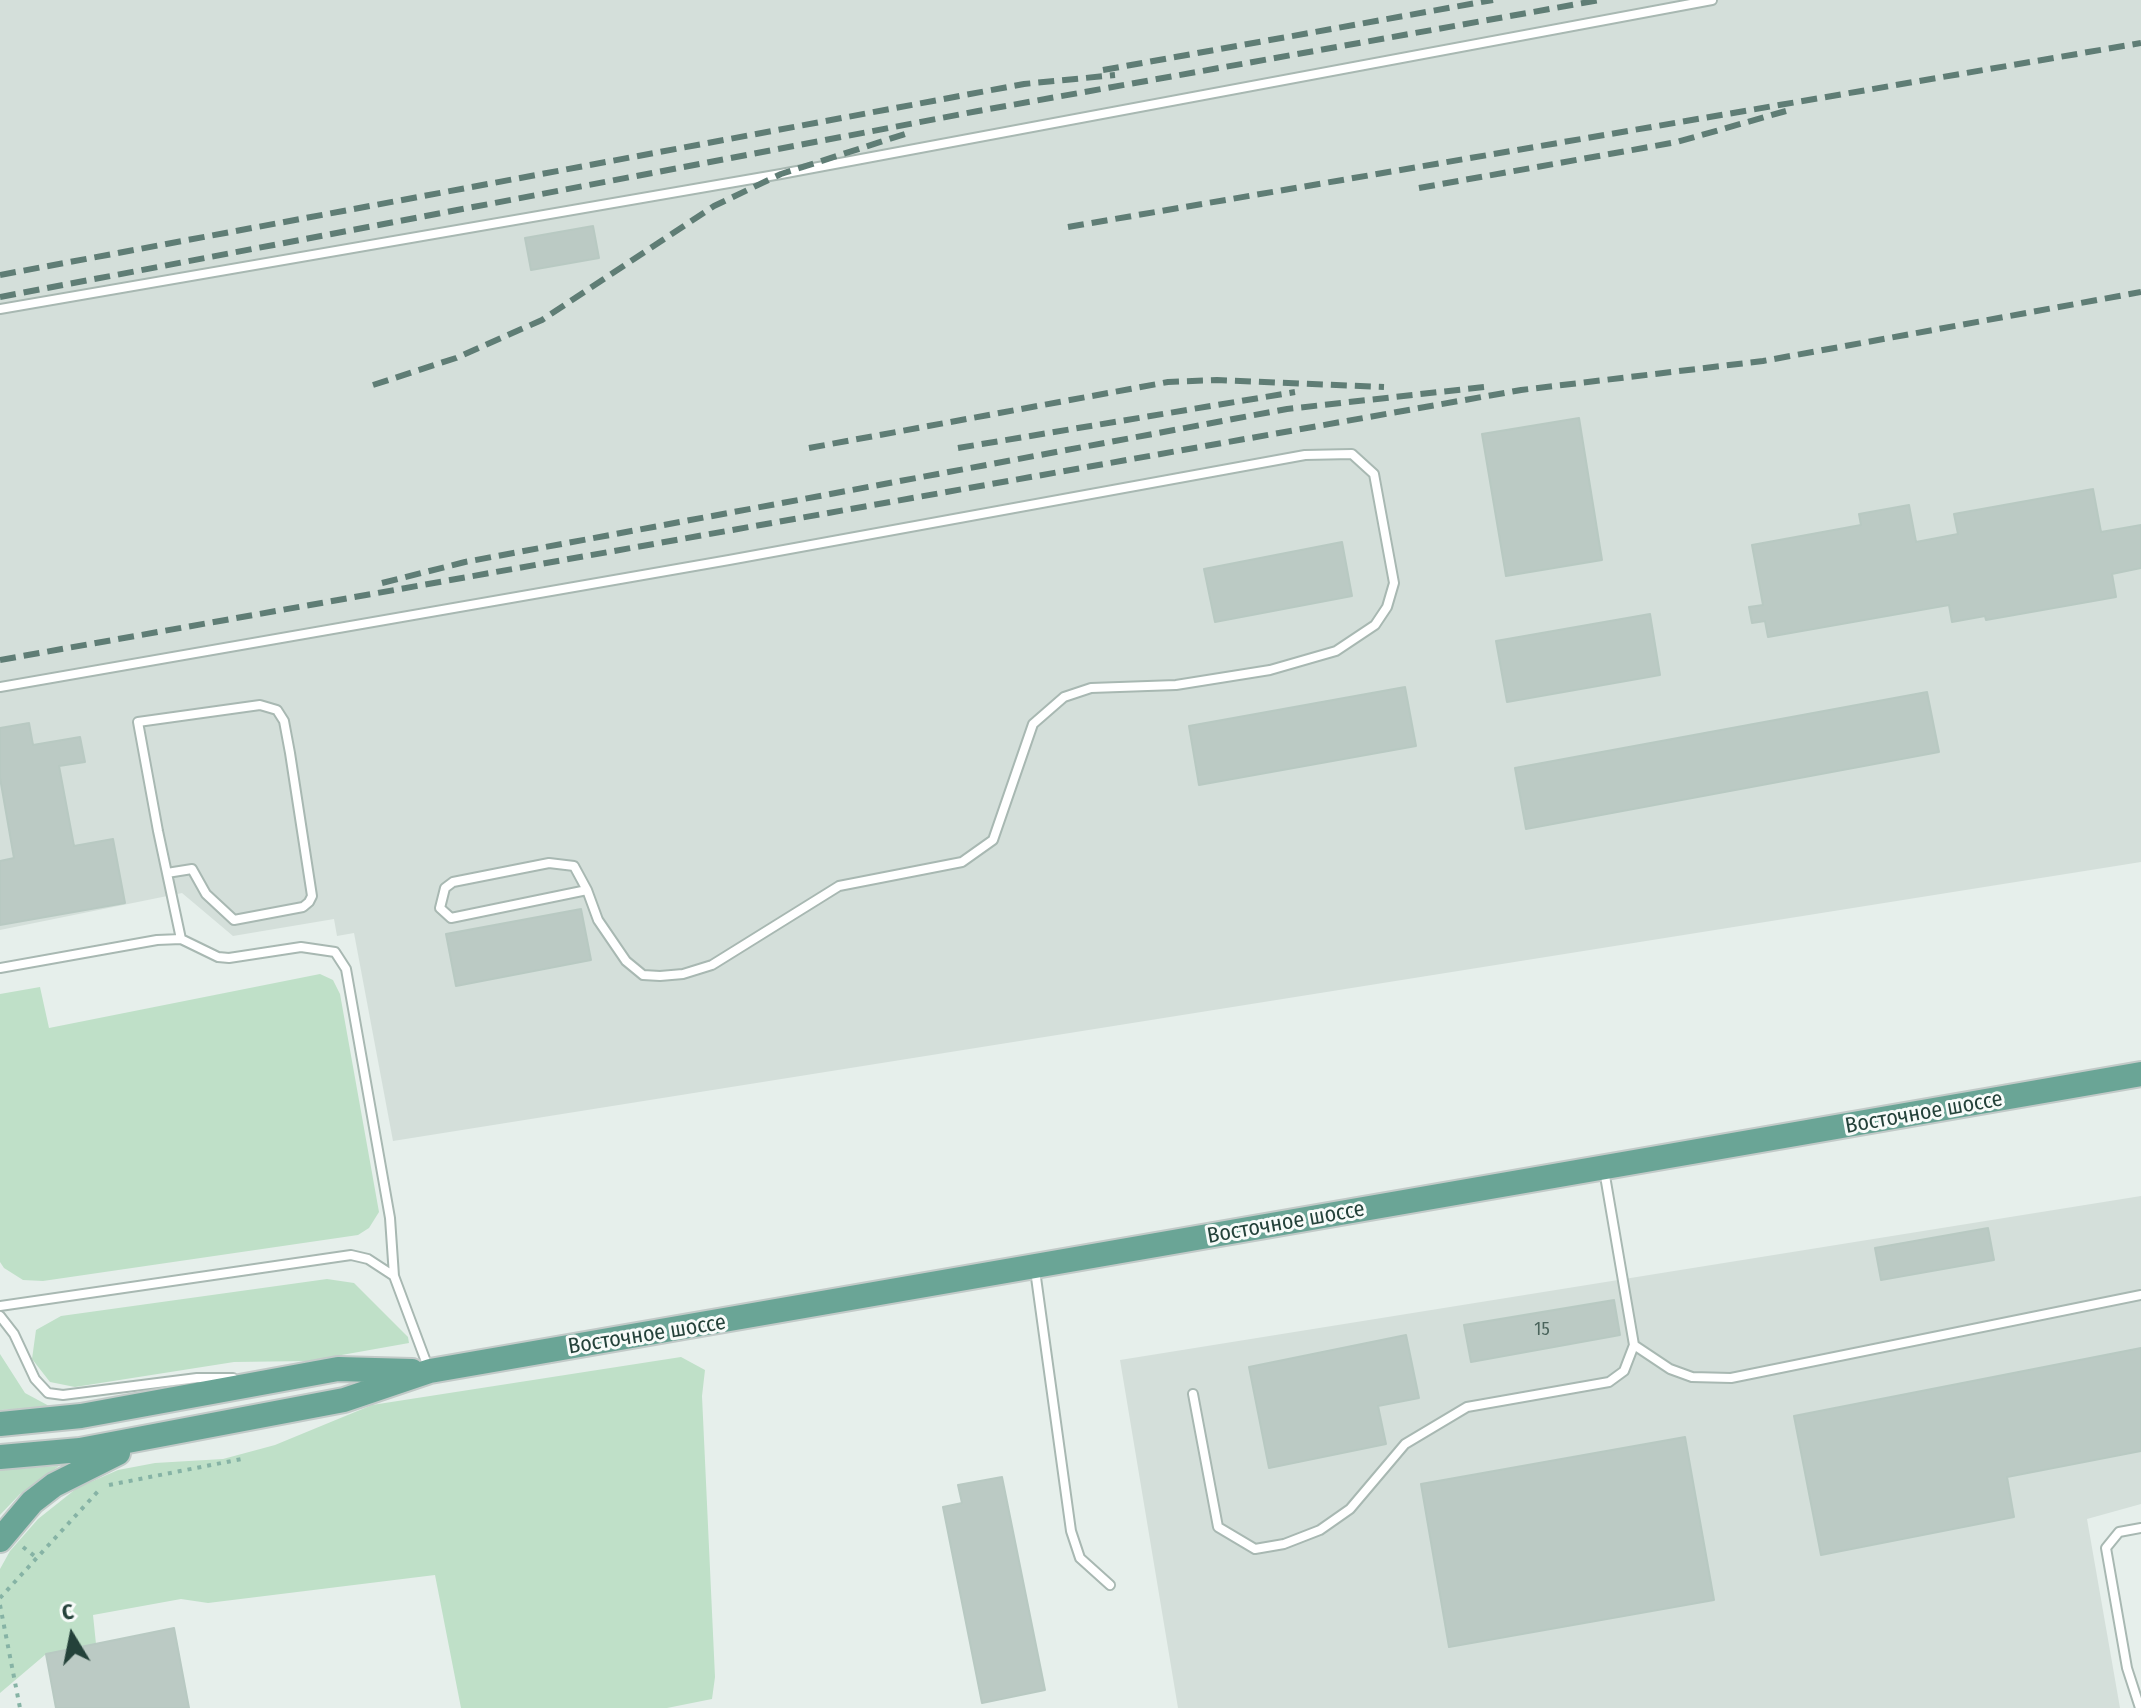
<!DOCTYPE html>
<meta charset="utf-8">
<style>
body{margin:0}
#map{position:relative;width:2141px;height:1708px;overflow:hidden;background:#e6efeb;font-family:"Fira Sans Condensed",sans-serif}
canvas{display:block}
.north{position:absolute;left:32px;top:1596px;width:80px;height:80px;-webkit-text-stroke:6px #f7fbf9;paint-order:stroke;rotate:350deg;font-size:22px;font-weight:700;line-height:32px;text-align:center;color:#24423a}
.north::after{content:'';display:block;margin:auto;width:28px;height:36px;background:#24423a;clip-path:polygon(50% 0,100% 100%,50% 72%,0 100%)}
</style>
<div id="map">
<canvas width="2141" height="1708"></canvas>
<div class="north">С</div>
</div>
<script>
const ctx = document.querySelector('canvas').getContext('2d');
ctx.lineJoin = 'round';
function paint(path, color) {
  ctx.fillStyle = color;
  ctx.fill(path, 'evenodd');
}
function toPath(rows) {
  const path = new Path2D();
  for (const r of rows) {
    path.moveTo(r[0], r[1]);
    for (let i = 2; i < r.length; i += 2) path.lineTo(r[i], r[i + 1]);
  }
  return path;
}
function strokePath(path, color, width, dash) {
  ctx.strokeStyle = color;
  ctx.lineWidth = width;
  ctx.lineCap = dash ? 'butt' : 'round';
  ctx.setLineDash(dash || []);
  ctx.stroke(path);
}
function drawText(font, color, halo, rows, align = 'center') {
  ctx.font = font + ' "Fira Sans Condensed",sans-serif';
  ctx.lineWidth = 6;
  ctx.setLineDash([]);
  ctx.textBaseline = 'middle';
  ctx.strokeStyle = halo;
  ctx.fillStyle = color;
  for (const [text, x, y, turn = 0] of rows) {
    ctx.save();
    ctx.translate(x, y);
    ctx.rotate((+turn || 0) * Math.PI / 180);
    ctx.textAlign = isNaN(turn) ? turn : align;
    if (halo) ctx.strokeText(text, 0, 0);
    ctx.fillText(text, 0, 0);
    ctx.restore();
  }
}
paint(toPath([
 [0,0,2141,0,2141,862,393,1141,354,933,337,936,334,919,233,936,182,893,0,930],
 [2141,1196,2141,1504,2087,1519,2120,1708,1178,1708,1120,1360]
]), '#d4dfda');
paint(toPath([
 [320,974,333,980,340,994,379,1212,369,1228,358,1235,43,1281,23,1280,4,1268,0,1262,0,994,40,987,49,1028],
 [327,1279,354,1283,408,1337,409,1343,308,1361,234,1362,75,1387,50,1382,32,1359,36,1330,61,1316],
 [0,1354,25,1393,51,1407,0,1410],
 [681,1357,705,1370,702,1396,715,1677,712,1699,667,1708,461,1708,435,1575,208,1603,181,1599,93,1615,96,1644,46,1654,0,1693,0,1569,10,1551,38,1519,77,1488,118,1470,155,1463,223,1459,275,1445,372,1405],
 [59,1466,20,1494,0,1515,0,1470]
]), '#bfe0c8');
const building = toPath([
 [593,226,599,258,531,270,525,238,593,226],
 [1579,418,1602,560,1506,576,1482,434,1579,418],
 [2093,489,2101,532,2141,525,2141,568,2112,574,2116,597,1986,620,1985,616,1952,622,1949,605,1768,637,1765,621,1752,623,1749,607,1763,605,1752,545,1861,525,1859,514,1909,505,1916,542,1958,534,1954,514,2093,489],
 [1342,542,1352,596,1215,622,1204,569,1342,542],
 [1650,614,1660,675,1507,702,1496,641,1650,614],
 [1405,687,1416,746,1199,785,1189,726,1405,687],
 [1927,692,1939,752,1526,829,1515,768,1927,692],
 [29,723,33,745,80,737,85,762,59,766,74,846,113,839,125,903,0,925,0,861,14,858,0,778,0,728,29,723],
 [581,909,591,960,456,986,446,934,581,909],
 [1988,1228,1994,1260,1881,1280,1875,1248,1988,1228],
 [1614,1300,1620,1335,1471,1362,1464,1325,1614,1300],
 [1406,1335,1419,1398,1378,1406,1386,1444,1269,1468,1249,1367,1406,1335],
 [2141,1348,2141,1451,2007,1477,2014,1517,1821,1555,1794,1416,2141,1348],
 [1685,1437,1714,1600,1449,1647,1421,1484,1685,1437],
 [1002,1477,1045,1690,982,1703,943,1507,962,1503,958,1485,1002,1477],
 [174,1628,189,1708,56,1708,46,1654,174,1628]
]);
paint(building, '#bbcac4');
strokePath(building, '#b8c9c2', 2);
const service = toPath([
 [0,309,781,174,1712,0],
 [0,687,729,560,1305,455,1352,454,1374,474,1394,583,1387,607,1375,625,1336,651,1270,670,1176,685,1091,688,1064,697,1033,724,993,840,962,862,839,886,712,965,683,974,660,976,643,975,626,961,598,920,587,890,451,918,440,908,445,888,453,882,549,863,574,866,587,890],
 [167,873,192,869,206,894,234,920,303,907,309,902,312,896,290,753,284,721,277,710,260,705,138,722,158,831,181,939],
 [0,968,157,940,181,939,218,957,229,958,301,947,335,952,346,969,390,1218,394,1276,368,1259,351,1255,0,1306],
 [1035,1270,1071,1531,1080,1558,1110,1585],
 [394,1276,428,1367],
 [0,1316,14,1334,35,1379,48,1393,63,1395,197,1378,233,1378],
 [1634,1345,1670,1369,1692,1377,1731,1378,2141,1295],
 [1193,1394,1218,1527,1255,1549,1284,1544,1320,1530,1350,1509,1405,1444,1467,1407,1609,1382,1624,1371,1634,1345,1604,1170],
 [2140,1708,2127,1668,2106,1548,2119,1532,2141,1528]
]);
const primary = toPath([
 [0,1424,81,1416,338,1369,412,1371],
 [0,1457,80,1450,344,1400,430,1371,2141,1074],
 [0,1540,32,1502,54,1485,118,1453]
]);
strokePath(service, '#a8b8b2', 12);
strokePath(primary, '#c2cac8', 28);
strokePath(toPath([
 [109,1485,242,1459],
 [23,1547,37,1558],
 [0,1598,101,1488],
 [0,1605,20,1708]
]), '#86b3a5', 4, [4, 6]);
strokePath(service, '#fff', 8);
strokePath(primary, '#6aa596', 24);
strokePath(toPath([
 [1103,70,1493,0],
 [1419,188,1677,142,1786,111],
 [1068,227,2141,43],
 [0,275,1024,84,1115,75],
 [0,297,978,111,1600,0],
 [373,385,456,358,542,320,714,206,781,174,905,134],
 [809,448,1168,382,1217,380,1384,387],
 [958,448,1295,392],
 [382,583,465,562,1287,409,1484,387],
 [0,660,1521,390,1763,361,2141,292]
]), '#5f7d75', 6, [16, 8]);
drawText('18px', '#4a645c', null, [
 ["15",1542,1330]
]);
drawText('22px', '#24423a', '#f7fbf9', [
 ["Восточное шоссе",1924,1113,-10],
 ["Восточное шоссе",1286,1223,-10],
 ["Восточное шоссе",647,1335,-9]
]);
</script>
